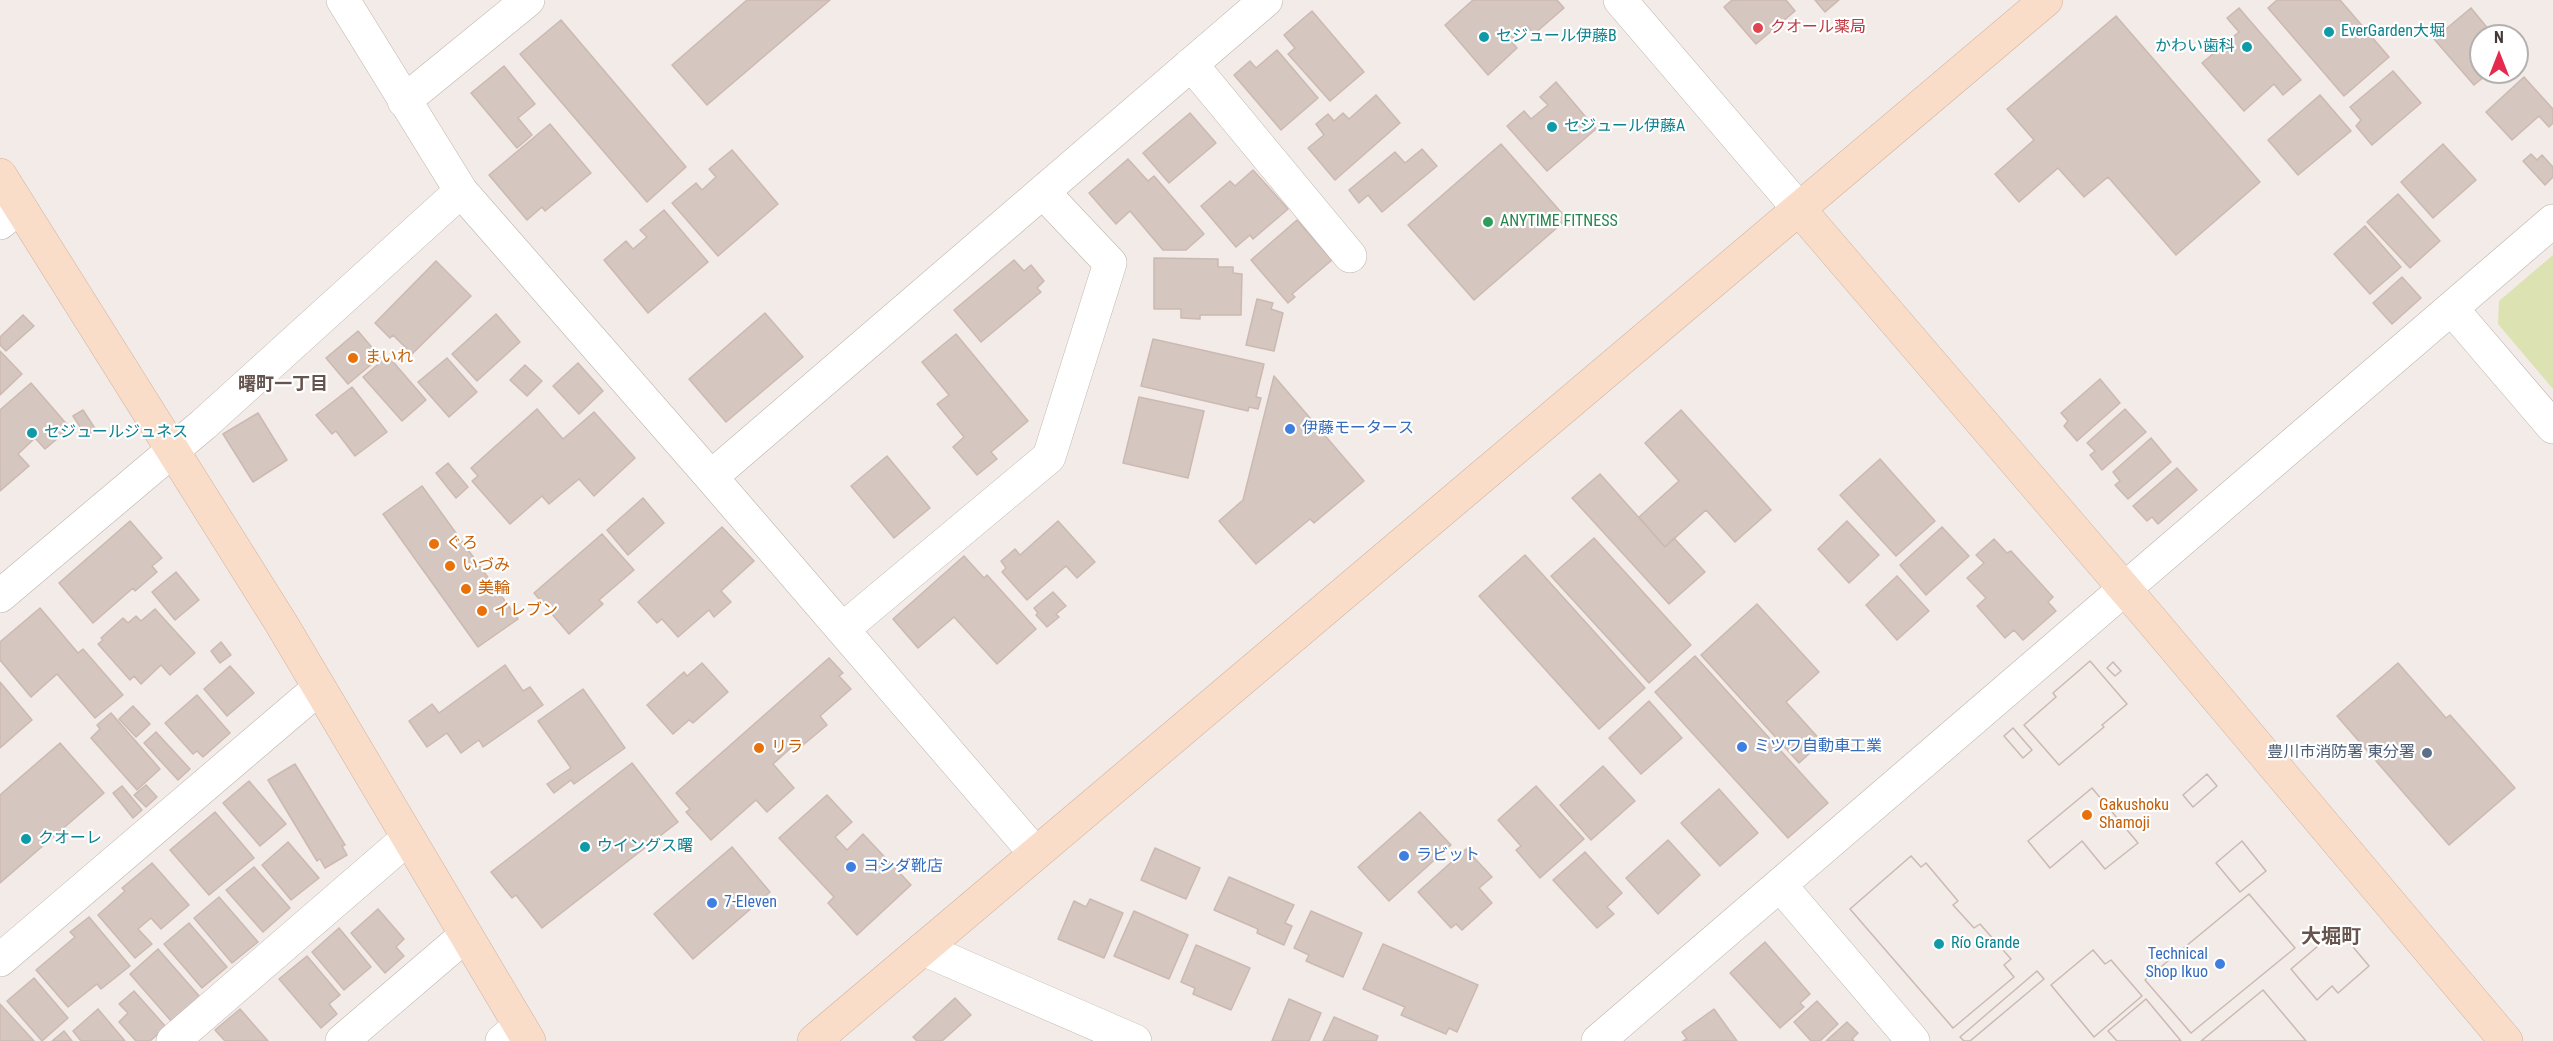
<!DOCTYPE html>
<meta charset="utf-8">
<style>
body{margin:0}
#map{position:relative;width:2553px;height:1041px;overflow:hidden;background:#f2ebe7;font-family:"Roboto Condensed",sans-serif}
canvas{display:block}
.north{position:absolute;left:2469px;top:24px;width:60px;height:60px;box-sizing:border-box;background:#fff;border:2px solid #b4b0af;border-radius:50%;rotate:0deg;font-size:16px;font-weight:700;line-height:24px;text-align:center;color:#443a37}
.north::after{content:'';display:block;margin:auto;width:21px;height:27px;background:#e62a4e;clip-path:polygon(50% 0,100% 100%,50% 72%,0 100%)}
</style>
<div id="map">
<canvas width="2553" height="1041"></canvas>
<div class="north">N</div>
</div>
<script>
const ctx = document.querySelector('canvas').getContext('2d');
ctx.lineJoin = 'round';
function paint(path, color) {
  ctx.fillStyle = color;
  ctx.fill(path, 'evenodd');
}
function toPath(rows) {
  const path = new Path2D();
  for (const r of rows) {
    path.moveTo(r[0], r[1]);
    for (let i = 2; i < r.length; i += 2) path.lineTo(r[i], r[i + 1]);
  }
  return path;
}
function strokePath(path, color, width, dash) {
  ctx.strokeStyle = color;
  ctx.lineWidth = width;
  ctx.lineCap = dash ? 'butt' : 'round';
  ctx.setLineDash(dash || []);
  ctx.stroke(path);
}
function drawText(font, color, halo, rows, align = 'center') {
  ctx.font = font + ' "Roboto Condensed","Noto Sans JP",sans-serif';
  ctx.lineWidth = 4.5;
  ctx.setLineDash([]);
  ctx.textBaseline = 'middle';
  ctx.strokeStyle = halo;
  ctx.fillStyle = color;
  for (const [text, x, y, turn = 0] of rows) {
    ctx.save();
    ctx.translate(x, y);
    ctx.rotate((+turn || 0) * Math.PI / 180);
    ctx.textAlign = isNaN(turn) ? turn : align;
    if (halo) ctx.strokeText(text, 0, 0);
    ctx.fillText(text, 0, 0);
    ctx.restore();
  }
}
paint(toPath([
 [2553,255,2553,389,2498,324,2499,301]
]), '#dde2b3');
const building = toPath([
 [747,0,830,0,707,105,672,65,747,0],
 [1473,0,1557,0,1564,8,1534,34,1527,26,1510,40,1517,48,1488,75,1445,25,1473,0],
 [1732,0,1786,0,1795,11,1756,44,1724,7,1732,0],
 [1815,0,1839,0,1825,12,1815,0],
 [2277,0,2340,0,2389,57,2344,96,2268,8,2277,0],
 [2239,8,2301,80,2283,95,2274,84,2244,111,2202,63,2239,32,2227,18,2239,8],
 [2471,8,2494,36,2481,36,2481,72,2490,72,2474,85,2434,39,2471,8],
 [1312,11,1364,72,1330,101,1288,54,1295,48,1284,35,1312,11],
 [2116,16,2260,182,2176,255,2108,177,2084,197,2058,168,2019,202,1995,174,2034,140,2007,109,2116,16],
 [561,20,686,167,647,202,520,54,561,20],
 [1277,50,1318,98,1281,130,1234,75,1250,61,1256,68,1277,50],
 [504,66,535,104,518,118,532,135,517,148,471,93,504,66],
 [2393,71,2421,103,2372,145,2356,126,2361,120,2350,107,2393,71],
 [2524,77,2553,109,2553,123,2549,127,2539,116,2512,140,2486,112,2524,77],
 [1556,82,1596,129,1547,171,1507,126,1524,111,1531,119,1548,105,1540,97,1556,82],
 [1376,95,1400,123,1335,180,1308,148,1324,135,1316,124,1328,114,1334,121,1343,113,1349,119,1376,95],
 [2320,95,2351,131,2298,175,2268,140,2320,95],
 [1190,113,1216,143,1169,183,1143,153,1190,113],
 [550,124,591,173,545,211,542,207,527,220,489,175,550,124],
 [1501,144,1567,219,1474,300,1408,225,1501,144],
 [2443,144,2476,180,2433,218,2401,182,2443,144],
 [1422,149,1437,166,1382,212,1368,195,1359,203,1349,190,1395,152,1405,163,1422,149],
 [732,150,778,204,718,256,672,203,696,183,702,190,716,177,709,169,732,150],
 [2531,154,2537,160,2542,155,2553,167,2553,177,2545,185,2523,161,2531,154],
 [1128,159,1148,181,1154,176,1204,234,1186,250,1163,250,1130,211,1116,224,1089,193,1128,159],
 [1253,170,1288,209,1253,239,1250,235,1236,247,1201,206,1230,181,1235,186,1253,170],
 [2398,194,2440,241,2410,268,2367,222,2398,194],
 [664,210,708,262,648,313,604,260,626,241,633,249,647,237,640,230,664,210],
 [1297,220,1332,260,1292,294,1295,297,1288,303,1251,260,1297,220],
 [2365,226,2401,267,2370,294,2334,254,2365,226],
 [1154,258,1218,259,1218,267,1233,267,1233,273,1242,274,1241,315,1200,315,1200,319,1181,318,1181,309,1154,309,1154,258],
 [1014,260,1024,271,1031,265,1044,281,1037,288,1041,292,981,342,954,310,1014,260],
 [436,261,471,296,412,354,393,335,390,338,375,323,436,261],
 [2402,277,2421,298,2392,324,2373,303,2402,277],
 [1257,299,1273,303,1271,309,1283,313,1274,351,1246,345,1257,299],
 [765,313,803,357,726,422,689,379,765,313],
 [496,314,520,342,477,381,452,354,496,314],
 [23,315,34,326,6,351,0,345,0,337,23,315],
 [358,331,380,357,348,384,326,358,358,331],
 [956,334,1028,421,991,452,997,459,977,475,953,447,964,437,937,404,949,395,922,362,956,334],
 [1153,339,1264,364,1256,397,1261,398,1258,409,1249,407,1248,411,1141,386,1153,339],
 [0,351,22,374,0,395,0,351],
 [388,356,426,400,402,421,363,377,388,356],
 [447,358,477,392,449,417,418,382,447,358],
 [578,363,603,391,579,414,553,386,578,363],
 [525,365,542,381,527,396,510,380,525,365],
 [1274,376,1364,481,1314,523,1310,519,1256,564,1219,521,1243,500,1274,376],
 [2100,379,2120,403,2077,441,2064,426,2068,421,2061,413,2100,379],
 [31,383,70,428,45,449,35,438,18,454,29,466,0,491,0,410,31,383],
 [352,387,387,432,355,456,336,431,332,434,316,415,352,387],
 [1139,397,1204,411,1188,478,1123,463,1139,397],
 [537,409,563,439,594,412,635,458,594,496,579,479,549,504,542,496,510,524,472,481,478,476,471,468,537,409],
 [2125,409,2146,432,2102,470,2090,455,2095,451,2087,443,2125,409],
 [83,410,96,430,86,436,73,416,83,410],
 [1681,410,1771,510,1735,542,1706,510,1665,547,1639,517,1679,481,1645,443,1681,410],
 [258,413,287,460,253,482,223,434,258,413],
 [2151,438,2171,462,2128,499,2115,485,2120,481,2113,472,2151,438],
 [887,456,930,508,894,538,851,486,887,456],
 [1880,459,1935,521,1896,556,1840,495,1880,459],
 [448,463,468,487,456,498,436,473,448,463],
 [2177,468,2197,490,2158,524,2152,517,2147,521,2133,506,2177,468],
 [1600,474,1665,547,1674,538,1705,572,1669,604,1572,498,1600,474],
 [422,486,518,619,478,647,383,514,422,486],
 [643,498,664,523,628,555,607,530,643,498],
 [130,521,162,558,152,566,157,572,135,591,133,588,93,623,59,583,130,521],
 [1058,521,1095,562,1077,578,1066,566,1027,600,1002,572,1006,568,1001,561,1015,549,1020,555,1058,521],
 [1847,521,1879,555,1849,583,1818,549,1847,521],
 [722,527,754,561,721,591,731,602,714,617,709,610,678,637,662,619,657,623,638,602,722,527],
 [1942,527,1969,556,1926,595,1900,565,1942,527],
 [602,534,634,570,599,600,603,604,569,634,534,593,602,534],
 [1594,538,1691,645,1649,683,1551,576,1594,538],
 [1994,539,2007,553,2011,551,2053,597,2048,602,2056,611,2023,640,2014,630,2005,638,1977,606,1986,598,1967,578,1984,563,1976,555,1994,539],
 [1525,555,1645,688,1599,729,1479,596,1525,555],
 [964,556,984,578,987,575,1036,629,997,664,954,617,918,648,893,619,964,556],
 [176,572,199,600,175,620,152,592,176,572],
 [1897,576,1929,611,1897,640,1866,605,1897,576],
 [1053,592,1066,606,1056,614,1059,617,1047,627,1036,615,1038,613,1034,608,1053,592],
 [1757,604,1819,672,1786,702,1822,742,1799,763,1701,655,1757,604],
 [40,608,78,653,83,649,123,695,95,718,57,674,31,697,0,660,0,642,40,608],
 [155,609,195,653,170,675,161,665,141,684,134,676,130,680,98,644,103,640,101,638,123,618,128,623,136,616,141,621,155,609],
 [221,642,231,655,220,663,211,651,221,642],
 [1695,656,1828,803,1788,838,1655,692,1695,656],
 [829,658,843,673,839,676,851,689,820,716,827,725,797,750,793,746,773,764,794,788,767,812,756,800,711,840,686,812,690,809,676,793,829,658],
 [2090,661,2127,704,2102,725,2104,727,2059,765,2024,725,2056,697,2053,693,2090,661],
 [2090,661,2127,704,2102,725,2104,727,2059,765,2024,725,2056,697,2053,693,2090,661],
 [2113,662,2121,671,2115,676,2107,668,2113,662],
 [2113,662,2121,671,2115,676,2107,668,2113,662],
 [702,663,728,692,693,723,689,720,673,734,647,705,684,672,687,676,702,663],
 [2398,663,2446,718,2450,715,2515,788,2449,845,2337,716,2398,663],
 [505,665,523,691,530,687,543,705,483,747,479,740,461,753,447,733,427,747,409,721,432,704,439,713,505,665],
 [230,666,254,693,227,716,204,689,230,666],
 [0,682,32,720,0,748,0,682],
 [583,689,625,748,574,784,571,780,554,793,547,784,571,768,538,721,583,689],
 [197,695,230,733,203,757,197,751,193,754,165,723,197,695],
 [1649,701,1682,738,1641,774,1609,738,1649,701],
 [133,706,150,724,136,737,119,719,133,706],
 [111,713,160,769,137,790,91,738,100,729,97,725,111,713],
 [2013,728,2032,750,2023,758,2004,736,2013,728],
 [2013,728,2032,750,2023,758,2004,736,2013,728],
 [156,732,190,769,178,780,144,743,156,732],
 [60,743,104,793,0,883,0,795,60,743],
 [632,763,678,822,542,928,516,895,512,898,491,872,632,763],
 [295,764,345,845,342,846,347,855,325,868,320,859,317,861,268,780,295,764],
 [1603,766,1635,801,1591,840,1560,805,1603,766],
 [2207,774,2217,786,2193,807,2183,795,2207,774],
 [2207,774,2217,786,2193,807,2183,795,2207,774],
 [249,781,286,824,260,846,223,803,249,781],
 [146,785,157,797,146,807,134,795,146,785],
 [122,786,142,810,133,818,113,793,122,786],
 [1536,786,1584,839,1540,878,1516,850,1521,846,1498,820,1536,786],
 [2092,788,2138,843,2105,869,2082,841,2050,868,2028,841,2092,788],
 [2092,788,2138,843,2105,869,2082,841,2050,868,2028,841,2092,788],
 [1719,789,1758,833,1720,866,1681,823,1719,789],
 [827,795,852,822,835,837,847,850,863,834,911,885,857,935,828,903,834,897,779,838,827,795],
 [215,812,254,858,209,895,170,850,215,812],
 [1420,812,1451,845,1389,901,1358,867,1420,812],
 [1668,840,1700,875,1658,914,1626,878,1668,840],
 [2242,841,2266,871,2240,892,2216,863,2242,841],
 [2242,841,2266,871,2240,892,2216,863,2242,841],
 [288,842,319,878,291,900,262,865,288,842],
 [732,847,770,892,693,959,654,914,732,847],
 [1155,848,1200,868,1186,899,1141,880,1155,848],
 [1466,849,1492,877,1479,888,1492,903,1462,930,1456,924,1451,928,1418,892,1466,849],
 [1585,852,1622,893,1607,907,1614,914,1597,928,1553,880,1585,852],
 [1911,856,1921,867,1926,863,1958,901,1953,905,1974,928,1980,924,2011,959,2004,965,2014,977,1953,1028,1850,909,1911,856],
 [1911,856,1921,867,1926,863,1958,901,1953,905,1974,928,1980,924,2011,959,2004,965,2014,977,1953,1028,1850,909,1911,856],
 [152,863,189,905,161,929,151,918,138,929,152,944,135,958,98,915,125,891,122,888,152,863],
 [254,867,290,908,263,932,226,890,254,867],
 [1229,877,1294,905,1285,923,1292,926,1284,945,1257,933,1258,929,1214,910,1229,877],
 [2249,894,2295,948,2191,1033,2145,980,2249,894],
 [2249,894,2295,948,2191,1033,2145,980,2249,894],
 [219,897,258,942,232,963,194,918,219,897],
 [1090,899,1123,913,1104,958,1058,939,1074,901,1086,907,1090,899],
 [378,909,404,939,396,947,404,956,385,973,351,933,378,909],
 [1134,911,1188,935,1169,979,1114,956,1134,911],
 [1311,911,1362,933,1343,977,1306,961,1309,955,1294,948,1311,911],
 [89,917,130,966,101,989,97,984,68,1007,36,970,75,937,70,932,89,917],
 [189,923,227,967,202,988,164,944,189,923],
 [339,928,371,967,344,990,312,952,339,928],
 [2338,929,2369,966,2338,993,2332,986,2317,1000,2291,969,2338,929],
 [2338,929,2369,966,2338,993,2332,986,2317,1000,2291,969,2338,929],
 [1765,942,1810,994,1800,1003,1804,1007,1780,1028,1730,973,1765,942],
 [1383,944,1478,985,1457,1032,1449,1028,1446,1034,1401,1015,1405,1007,1363,989,1383,944],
 [1196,945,1250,968,1231,1010,1193,994,1195,988,1181,982,1196,945],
 [158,949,200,997,172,1022,130,974,158,949],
 [2093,950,2105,964,2111,960,2142,996,2094,1037,2051,985,2093,950],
 [2093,950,2105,964,2111,960,2142,996,2094,1037,2051,985,2093,950],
 [307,956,340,995,329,1004,337,1014,321,1028,279,979,307,956],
 [2037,971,2044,979,1970,1041,1964,1041,1960,1037,2037,971],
 [2037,971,2044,979,1970,1041,1964,1041,1960,1037,2037,971],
 [34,978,68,1018,42,1041,7,1001,34,978],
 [2263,990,2306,1041,2201,1041,2263,990],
 [2263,990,2306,1041,2201,1041,2263,990],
 [134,991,166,1027,150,1041,136,1041,119,1022,128,1013,119,1004,134,991],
 [955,998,971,1015,942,1041,917,1041,913,1037,955,998],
 [1289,999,1321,1013,1309,1041,1272,1041,1289,999],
 [2146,999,2181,1041,2117,1041,2108,1031,2146,999],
 [2146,999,2181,1041,2117,1041,2108,1031,2146,999],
 [1817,1001,1838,1024,1820,1041,1811,1041,1794,1022,1817,1001],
 [0,1004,34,1041,0,1041,0,1004],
 [98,1009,125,1041,81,1041,73,1031,98,1009],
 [240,1009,268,1041,225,1041,215,1030,240,1009],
 [1714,1009,1737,1041,1683,1041,1687,1039,1682,1032,1714,1009],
 [1334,1017,1378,1036,1376,1041,1323,1041,1334,1017],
 [1847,1022,1858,1033,1852,1039,1854,1041,1826,1041,1847,1022],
 [64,1031,72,1041,52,1041,64,1031]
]);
paint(building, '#d5c6c0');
strokePath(building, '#ccb9b1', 1.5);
const street = toPath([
 [343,0,461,191,711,477,1035,853],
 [1620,0,1799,209],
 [1191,64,1350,256],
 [404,101,528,0],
 [0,223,19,207],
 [2452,309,2553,427],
 [711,477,1266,0],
 [0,596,204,424,461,191],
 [843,629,1049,457,1110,263,1043,192],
 [1780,885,1913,1041],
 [923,949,1135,1041],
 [0,960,319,688],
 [173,1041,408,838],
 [342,1041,466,935],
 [502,1041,520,1026],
 [1598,1041,2553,221]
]);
const secondary = toPath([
 [0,175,281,623,529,1041],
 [1799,209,2148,616,2506,1041],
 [814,1041,2046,0]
]);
strokePath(street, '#bfb3ad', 34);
strokePath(secondary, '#d0b19d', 34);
strokePath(street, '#fff', 33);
strokePath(secondary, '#f9ddc9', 33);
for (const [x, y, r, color] of [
 [1758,28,6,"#e0444e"],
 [2329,32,6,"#0f9aa8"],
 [1484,37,6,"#0f9aa8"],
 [2247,47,6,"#0f9aa8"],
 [1552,127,6,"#0f9aa8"],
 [1488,222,6,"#2e9e5b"],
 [353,358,6,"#e8710a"],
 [1290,429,6,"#3f7fe0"],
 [32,433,6,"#0f9aa8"],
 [434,544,6,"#e8710a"],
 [450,566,6,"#e8710a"],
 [466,589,6,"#e8710a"],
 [482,611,6,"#e8710a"],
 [1742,747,6,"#3f7fe0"],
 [759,748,6,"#e8710a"],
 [2427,753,6,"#5c6f8a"],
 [2087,815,6,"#e8710a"],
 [26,839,6,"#0f9aa8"],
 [585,847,6,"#0f9aa8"],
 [1404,856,6,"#3f7fe0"],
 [851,867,6,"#3f7fe0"],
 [712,903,6,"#3f7fe0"],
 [1939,944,6,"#0f9aa8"],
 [2220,964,6,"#3f7fe0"]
]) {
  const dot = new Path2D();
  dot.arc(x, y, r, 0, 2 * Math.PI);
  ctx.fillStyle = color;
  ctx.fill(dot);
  strokePath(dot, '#fff', 2);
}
drawText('16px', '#be3a42', '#fff', [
 ["クオール薬局",1770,28]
], 'left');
drawText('16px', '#0d838f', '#fff', [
 ["EverGarden大堀",2341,32],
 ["セジュール伊藤B",1496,37],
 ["かわい歯科",2235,47,"right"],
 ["セジュール伊藤A",1564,127],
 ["セジュールジュネス",44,433],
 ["クオーレ",38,839],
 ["ウイングス曙",597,847],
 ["Río Grande",1951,944]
], 'left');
drawText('16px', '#27864d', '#fff', [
 ["ANYTIME FITNESS",1500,222]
], 'left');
drawText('16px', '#c56008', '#fff', [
 ["まいれ",365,358],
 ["ぐろ",446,544],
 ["いづみ",462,566],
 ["美輪",478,589],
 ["イレブン",494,611],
 ["リラ",771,748],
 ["Gakushoku",2099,806],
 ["Shamoji",2099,824]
], 'left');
drawText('16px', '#366cbe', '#fff', [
 ["伊藤モータース",1302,429],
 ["ミツワ自動車工業",1754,747],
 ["ラビット",1416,856],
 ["ヨシダ靴店",863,867],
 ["7-Eleven",724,903],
 ["Technical",2208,955,"right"],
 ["Shop Ikuo",2208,973,"right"]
], 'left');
drawText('16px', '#4e5e75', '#fff', [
 ["豊川市消防署 東分署",2415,753]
], 'right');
drawText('bold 18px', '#66554f', '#fff', [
 ["曙町一丁目",283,385]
]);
drawText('bold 20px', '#66554f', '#fff', [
 ["大堀町",2331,938]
]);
</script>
